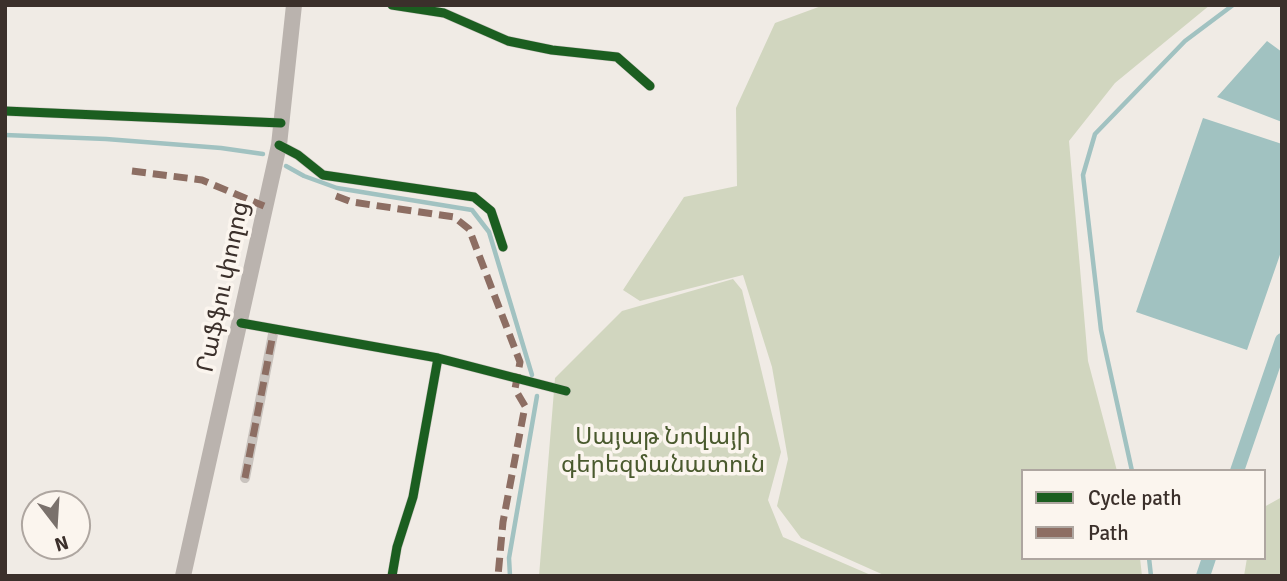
<!DOCTYPE html>
<meta charset="utf-8">
<style>
body{margin:0}
#map{position:relative;width:1287px;height:581px;overflow:hidden;background:#f0ebe5;font-family:Signika,sans-serif}
canvas{display:block}
.frame{position:absolute;inset:0;border:7px solid #3b302b;pointer-events:none}
.legend{position:absolute;left:1021px;top:469px;width:245px;height:91px;box-sizing:border-box;background:#fbf5ee;border:2px solid #aea6a0;margin:0;padding:9px 12px;list-style:none;font-size:21px;color:#3b302b}
.legend li{display:flex;align-items:center;gap:14px;height:35px}
.legend b{width:35px;border:2px solid #aea6a0}
.north{position:absolute;left:21px;top:490px;width:70px;height:70px;box-sizing:border-box;background:#fbf5ee;border:2px solid #aea6a0;border-radius:50%;rotate:163deg;font-size:19px;font-weight:700;line-height:28px;text-align:center;color:#3b302b}
.north::after{content:'';display:block;margin:auto;width:24px;height:32px;background:#7a716c;clip-path:polygon(50% 0,100% 100%,50% 72%,0 100%)}
</style>
<div id="map">
<canvas width="1287" height="581"></canvas>
<div class="frame"></div>
<ul class="legend">
<li><b style="height:9px;background:#1b5e20"></b>Cycle path</li>
<li><b style="height:9px;background:#8d6e63"></b>Path</li>
</ul>
<div class="north">N</div>
</div>
<script>
const ctx = document.querySelector('canvas').getContext('2d');
ctx.lineJoin = 'round';
function paint(path, color) {
  ctx.fillStyle = color;
  ctx.fill(path, 'evenodd');
}
function toPath(rows) {
  const path = new Path2D();
  for (const r of rows) {
    path.moveTo(r[0], r[1]);
    for (let i = 2; i < r.length; i += 2) path.lineTo(r[i], r[i + 1]);
  }
  return path;
}
function strokePath(path, color, width, dash) {
  ctx.strokeStyle = color;
  ctx.lineWidth = width;
  ctx.lineCap = dash ? 'butt' : 'round';
  ctx.setLineDash(dash || []);
  ctx.stroke(path);
}
function drawText(font, color, halo, rows, align = 'center') {
  ctx.font = font + ' Signika,"Noto Sans Armenian",sans-serif';
  ctx.lineWidth = 7;
  ctx.setLineDash([]);
  ctx.textBaseline = 'middle';
  ctx.strokeStyle = halo;
  ctx.fillStyle = color;
  for (const [text, x, y, turn = 0] of rows) {
    ctx.save();
    ctx.translate(x, y);
    ctx.rotate((+turn || 0) * Math.PI / 180);
    ctx.textAlign = isNaN(turn) ? turn : align;
    if (halo) ctx.strokeText(text, 0, 0);
    ctx.fillText(text, 0, 0);
    ctx.restore();
  }
}
paint(toPath([
 [824,5,1210,5,1115,83,1069,141,1088,361,1117,471,1023,471,1023,558,1140,558,1142,576,886,576,801,538,777,506,788,459,772,367,743,275,640,301,623,290,684,197,737,186,736,108,775,23],
 [733,279,742,290,781,452,768,500,783,537,873,576,539,576,555,378,622,311],
 [1282,497,1282,576,1244,576,1247,558,1264,558,1264,507]
]), '#d1d6bf');
paint(toPath([
 [1267,41,1282,52,1282,122,1217,97],
 [1203,118,1282,144,1282,249,1247,350,1136,312]
]), '#a1c2c1');
strokePath(toPath([
 [5,135,106,139,221,148,263,154],
 [286,166,304,176,337,188,472,210,489,232,532,375],
 [1132,471,1101,330,1083,175,1095,134,1185,41,1233,5],
 [1149,558,1151,576],
 [510,576,509,558,537,396]
]), '#a1c2c1', 4.5);
strokePath(toPath([
 [1237,471,1282,340],
 [1203,576,1209,558]
]), '#a1c2c1', 14);
strokePath(toPath([
 [392,5,444,13,508,41,552,50,617,57,650,86],
 [5,111,281,123],
 [279,145,298,155,323,175,474,197,491,211,503,247],
 [241,323,438,358,566,391],
 [245,478,274,329],
 [392,576,397,547,413,497,438,358]
]), '#c9c3be', 10);
strokePath(toPath([
 [183,576,279,145,294,5]
]), '#bab3ae', 16);
strokePath(toPath([
 [132,171,202,180,264,206],
 [336,196,352,202,454,217,469,229,520,362,515,389,525,406,503,522,498,576],
 [245,478,274,329]
]), '#8d6e63', 7, [14, 7]);
strokePath(toPath([
 [392,5,444,13,508,41,552,50,617,57,650,86],
 [5,111,281,123],
 [279,145,298,155,323,175,474,197,491,211,503,247],
 [241,323,438,358,566,391],
 [392,576,397,547,413,497,438,358]
]), '#1b5e20', 9);
drawText('24px', '#3b302b', '#fbf5ee', [
 ["Րաֆֆու փողոց",224,287,-78]
]);
drawText('24px', '#4a5a2e', '#fbf5ee', [
 ["Սայաթ Նովայի",663,438],
 ["գերեզմանատուն",663,466]
]);
</script>
